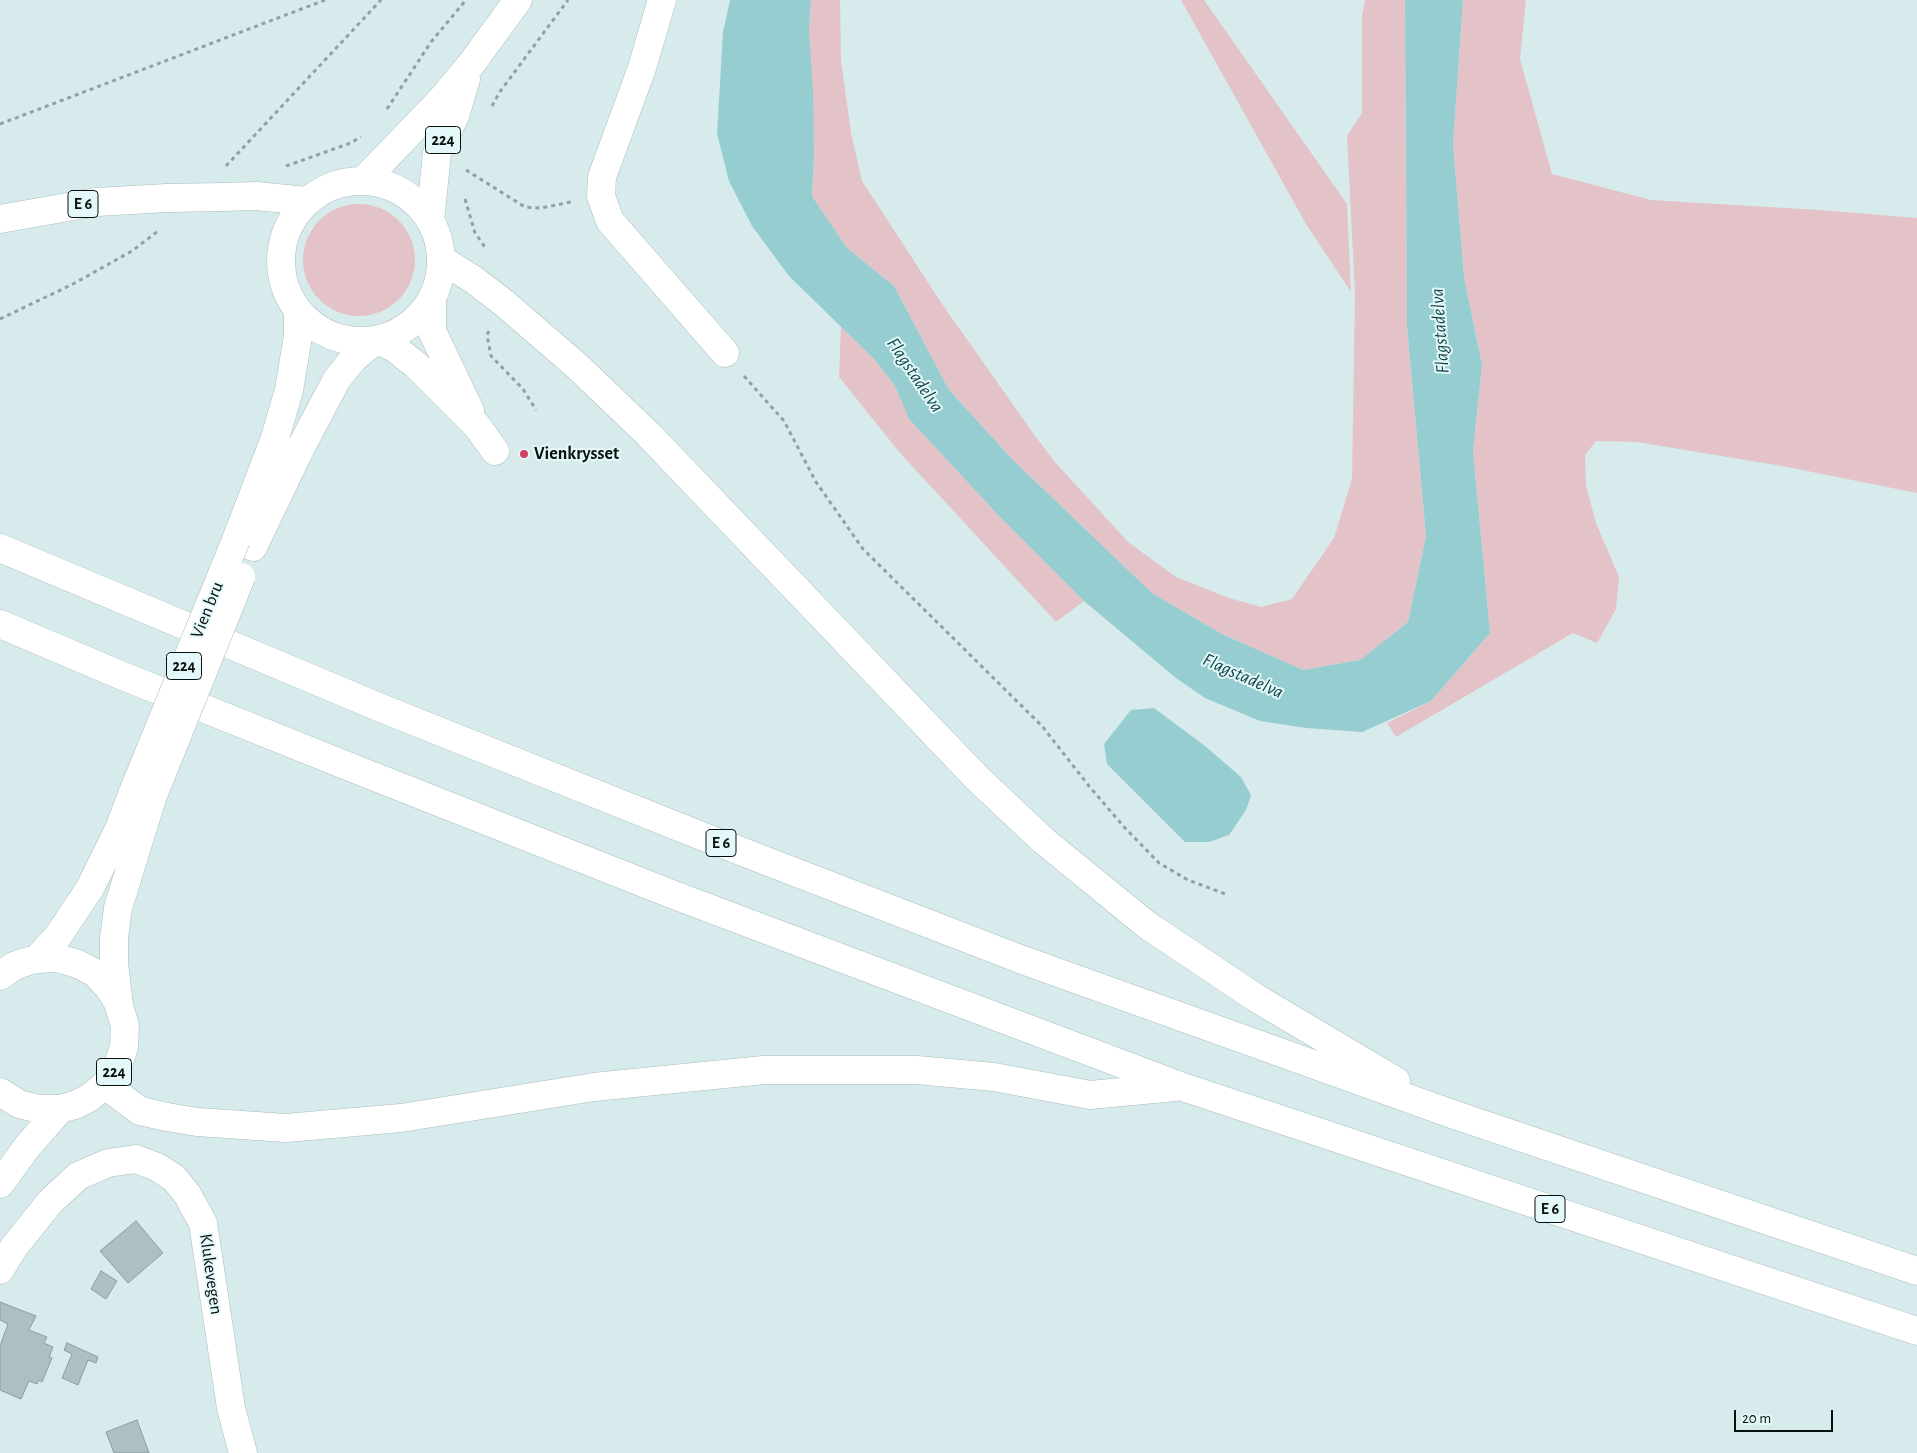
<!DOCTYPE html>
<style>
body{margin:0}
#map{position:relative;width:1917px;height:1453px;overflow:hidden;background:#d7ebec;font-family:"Alegreya Sans",sans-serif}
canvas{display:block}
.scale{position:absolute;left:1734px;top:1410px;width:99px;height:22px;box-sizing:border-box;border:2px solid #080f0f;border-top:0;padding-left:6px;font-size:15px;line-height:18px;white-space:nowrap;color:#080f0f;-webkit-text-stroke:4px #e4f8f9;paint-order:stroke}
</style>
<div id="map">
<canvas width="1917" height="1453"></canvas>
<div class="scale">20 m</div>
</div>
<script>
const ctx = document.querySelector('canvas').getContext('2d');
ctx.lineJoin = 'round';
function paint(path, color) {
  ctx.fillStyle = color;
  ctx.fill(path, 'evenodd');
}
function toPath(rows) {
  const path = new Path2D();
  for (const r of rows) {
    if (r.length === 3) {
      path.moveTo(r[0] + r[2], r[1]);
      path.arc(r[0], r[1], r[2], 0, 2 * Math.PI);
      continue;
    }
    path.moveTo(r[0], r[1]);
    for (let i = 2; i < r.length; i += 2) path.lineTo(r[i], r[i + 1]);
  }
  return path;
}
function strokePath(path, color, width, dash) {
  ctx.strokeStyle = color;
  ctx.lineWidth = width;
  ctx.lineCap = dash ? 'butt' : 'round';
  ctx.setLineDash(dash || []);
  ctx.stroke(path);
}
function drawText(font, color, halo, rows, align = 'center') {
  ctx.font = font + ' "Alegreya Sans",sans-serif';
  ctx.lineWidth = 4;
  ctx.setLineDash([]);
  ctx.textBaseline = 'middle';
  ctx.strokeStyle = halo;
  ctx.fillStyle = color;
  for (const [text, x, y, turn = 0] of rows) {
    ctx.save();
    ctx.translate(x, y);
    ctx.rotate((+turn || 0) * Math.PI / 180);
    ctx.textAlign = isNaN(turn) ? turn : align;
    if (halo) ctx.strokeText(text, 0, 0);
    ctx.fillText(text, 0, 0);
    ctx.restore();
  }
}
paint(toPath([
 [811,0,840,0,841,61,851,133,862,181,942,304,1033,433,1054,461,1128,542,1176,577,1229,598,1261,607,1292,599,1334,538,1352,479,1355,293,1347,136,1362,113,1362,17,1365,0,1405,0,1407,326,1426,536,1408,622,1360,660,1303,670,1222,634,1152,593,1014,461,949,390,894,286,847,248,812,196,814,155,809,30],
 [1181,0,1204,0,1347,204,1351,292,1306,224],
 [1463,0,1526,0,1520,59,1552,174,1651,200,1819,210,1917,218,1917,493,1782,466,1637,442,1596,441,1585,455,1586,486,1596,523,1619,577,1616,609,1597,643,1573,633,1396,737,1387,723,1431,701,1490,633,1473,451,1482,365,1464,277,1453,144],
 [359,260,56],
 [841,327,875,360,895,386,909,419,1000,517,1084,601,1056,622,900,453,839,377]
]), '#e3c3c7');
paint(toPath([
 [730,0,811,0,809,30,813,92,814,155,812,196,847,248,894,286,949,390,1014,461,1152,593,1222,634,1303,670,1360,660,1408,622,1426,536,1407,326,1405,0,1463,0,1453,144,1464,277,1482,365,1473,451,1490,633,1431,701,1362,732,1306,728,1260,721,1205,698,1176,678,1084,601,1000,517,909,419,895,386,875,360,789,276,752,226,729,181,717,134,723,32],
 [1154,708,1205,746,1241,777,1251,795,1246,810,1229,835,1209,842,1185,842,1107,764,1104,744,1131,710]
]), '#96cdd0');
const building = toPath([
 [136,1221,163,1253,128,1283,100,1251,136,1221],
 [101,1271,117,1281,106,1299,91,1289,101,1271],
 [0,1302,36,1316,29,1330,47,1337,44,1343,53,1347,49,1357,52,1358,42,1382,39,1380,37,1384,29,1381,21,1399,0,1390,0,1346,8,1324,0,1320,0,1302],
 [67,1343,98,1357,96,1363,88,1360,78,1385,62,1378,72,1354,64,1350,67,1343],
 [137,1420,149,1453,114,1453,106,1432,137,1420]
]);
paint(building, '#acc0c1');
strokePath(building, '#8b9e9f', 1);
const minor = toPath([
 [662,0,642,68,602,177,601,196,610,221,725,353],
 [432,299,432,331,470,411],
 [376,340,393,347,416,365,477,426,495,451],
 [0,1270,14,1247,50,1202,78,1176,108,1163,136,1159,157,1167,174,1178,187,1194,203,1223,231,1408,243,1453]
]);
const major = toPath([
 [361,261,80],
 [363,181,442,99,472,63,518,0],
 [430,221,437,153,455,116,466,79],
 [236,540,275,438,289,390,298,336,298,312],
 [253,547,301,447,337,379,354,358,376,340],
 [37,959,58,936,90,888,119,829,133,792],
 [0,976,14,966,25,962,37,959,57,958,78,964,95,973,109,988,119,1004],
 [0,1092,19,1104,39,1109,60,1109,75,1105,89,1098,105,1085,117,1068,124,1047,125,1026,119,1006,114,963,114,938,118,908,152,798],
 [0,1184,27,1147,60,1109]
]);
const highway = toPath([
 [222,197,256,196,307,201],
 [0,219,96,202,167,198],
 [441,259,474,280,504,303,577,366,648,434,977,778,1044,841,1147,925,1256,998,1396,1081],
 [0,548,381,708,699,835,1020,959,1452,1114,1917,1271],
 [0,624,118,674,355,769,674,895,1183,1087,1917,1331],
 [105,1085,140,1111,167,1117,197,1122,286,1128,401,1118,594,1087,764,1070,917,1070,994,1077,1090,1095,1175,1087]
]);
strokePath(minor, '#aabebf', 29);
strokePath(major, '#aabebf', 29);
strokePath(highway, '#aabebf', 29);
strokePath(toPath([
 [492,106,499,93,568,0],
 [387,109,431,42,466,0],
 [0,124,325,0],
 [226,166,381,0],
 [286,166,348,144,361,137],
 [466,170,525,207,541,208,571,202],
 [465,199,475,233,487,250],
 [0,319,73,284,132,251,158,231],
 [489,331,487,335,491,356,523,389,536,410],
 [744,376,784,421,816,482,863,549,1042,726,1089,786,1125,828,1159,863,1188,880,1228,895]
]), '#91a1a1', 3, [4, 4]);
strokePath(minor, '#fff', 28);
strokePath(major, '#fff', 28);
strokePath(highway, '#fff', 28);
const majorBridge = toPath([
 [133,792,236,540],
 [152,798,241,577]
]);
const highwayBridge = toPath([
 [167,198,222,197]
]);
strokePath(majorBridge, '#aabebf', 29, []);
strokePath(highwayBridge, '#aabebf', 29, []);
strokePath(majorBridge, '#fff', 28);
strokePath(highwayBridge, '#fff', 28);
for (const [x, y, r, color] of [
 [524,454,5,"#d24264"]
]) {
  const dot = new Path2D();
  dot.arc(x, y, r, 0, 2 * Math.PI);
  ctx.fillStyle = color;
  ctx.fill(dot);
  strokePath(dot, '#e4f8f9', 2);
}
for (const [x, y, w] of [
 [443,140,35],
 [83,204,30],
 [184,666,35],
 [721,843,30],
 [114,1072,35],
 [1550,1209,30]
]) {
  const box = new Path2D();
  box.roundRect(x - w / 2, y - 13.5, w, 27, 4);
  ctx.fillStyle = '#e4f8f9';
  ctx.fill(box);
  strokePath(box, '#080f0f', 1);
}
drawText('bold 16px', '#080f0f', null, [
 ["224",443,140],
 ["E 6",83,204],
 ["224",184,666],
 ["E 6",721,843],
 ["224",114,1072],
 ["E 6",1550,1209]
]);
drawText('bold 18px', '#080f0f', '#e4f8f9', [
 ["Vienkrysset",534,454]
], 'left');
drawText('18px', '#080f0f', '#e4f8f9', [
 ["Vien bru",207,610,-68],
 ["Klukevegen",211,1274,82]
]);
drawText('italic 19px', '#124447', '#e4f8f9', [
 ["Flagstadelva",1440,331,-94],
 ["Flagstadelva",915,375,56],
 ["Flagstadelva",1243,676,24]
]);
</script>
